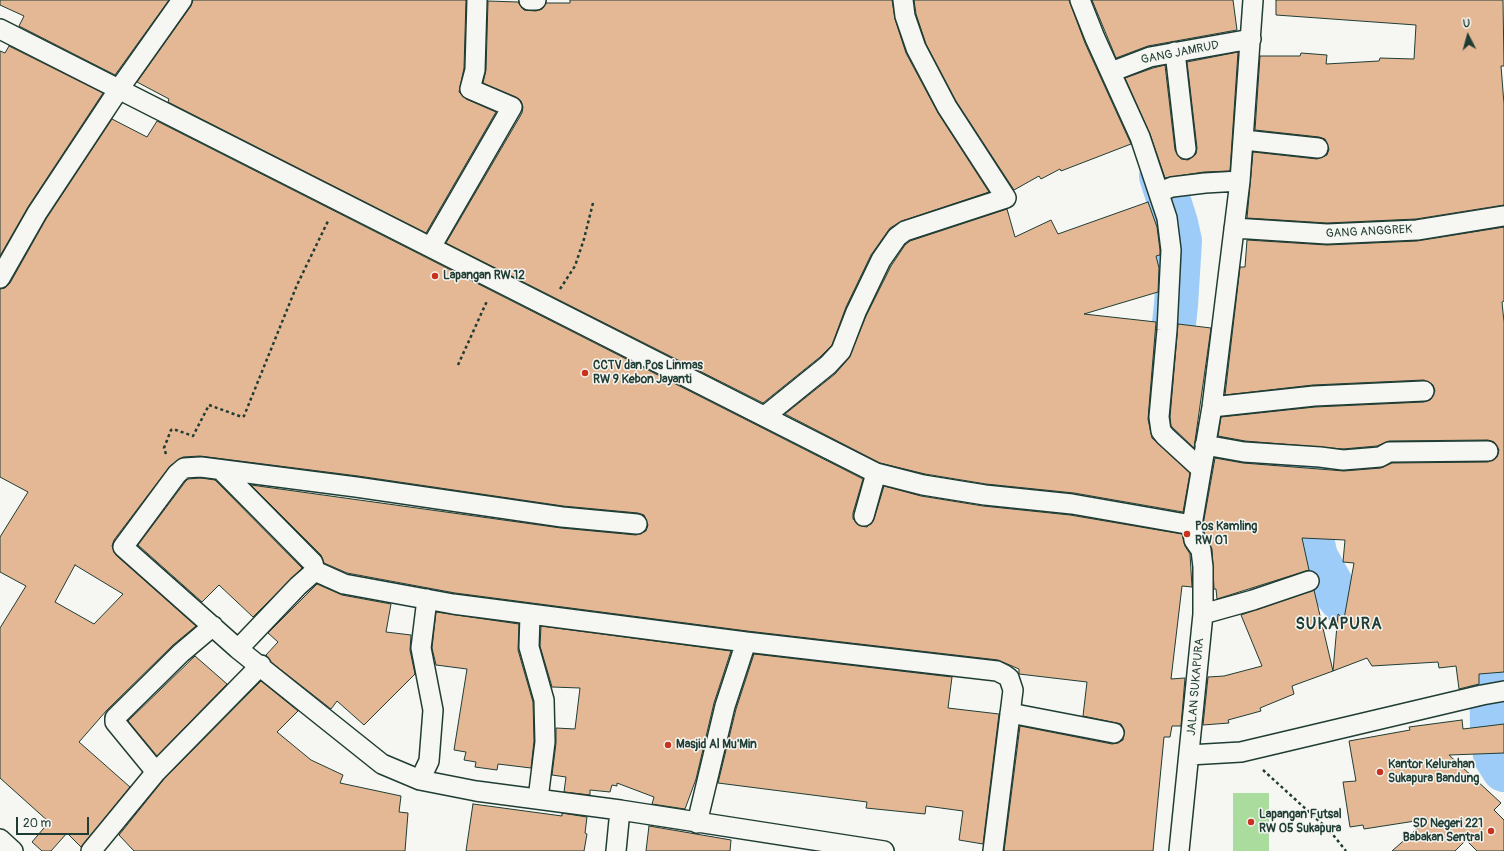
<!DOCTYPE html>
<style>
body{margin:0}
#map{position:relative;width:1504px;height:851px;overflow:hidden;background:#f6f6f2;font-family:Pangolin,sans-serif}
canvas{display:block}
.north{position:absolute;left:1448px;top:16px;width:40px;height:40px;-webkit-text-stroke:3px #f6f6f2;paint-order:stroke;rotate:354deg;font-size:11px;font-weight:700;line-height:16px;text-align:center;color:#1f3d34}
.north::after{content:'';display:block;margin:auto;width:14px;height:18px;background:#1f3d34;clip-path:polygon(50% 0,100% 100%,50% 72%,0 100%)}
.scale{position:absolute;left:16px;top:817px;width:73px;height:18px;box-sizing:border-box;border:2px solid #1f3d34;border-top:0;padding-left:5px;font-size:12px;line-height:14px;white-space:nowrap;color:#1f3d34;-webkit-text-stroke:3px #f6f6f2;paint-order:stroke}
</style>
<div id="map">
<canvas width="1504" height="851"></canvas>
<div class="north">U</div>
<div class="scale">20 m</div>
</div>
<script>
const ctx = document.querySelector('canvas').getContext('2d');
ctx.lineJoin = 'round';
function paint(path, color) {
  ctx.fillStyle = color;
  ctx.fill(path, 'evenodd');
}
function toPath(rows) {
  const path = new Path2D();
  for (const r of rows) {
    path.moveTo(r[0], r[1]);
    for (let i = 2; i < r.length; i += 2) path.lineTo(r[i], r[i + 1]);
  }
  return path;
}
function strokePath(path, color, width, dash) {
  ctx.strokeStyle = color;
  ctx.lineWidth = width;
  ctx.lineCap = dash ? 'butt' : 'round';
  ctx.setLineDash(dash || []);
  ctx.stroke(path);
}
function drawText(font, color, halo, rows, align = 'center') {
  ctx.font = font + ' Pangolin,sans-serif';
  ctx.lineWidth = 3;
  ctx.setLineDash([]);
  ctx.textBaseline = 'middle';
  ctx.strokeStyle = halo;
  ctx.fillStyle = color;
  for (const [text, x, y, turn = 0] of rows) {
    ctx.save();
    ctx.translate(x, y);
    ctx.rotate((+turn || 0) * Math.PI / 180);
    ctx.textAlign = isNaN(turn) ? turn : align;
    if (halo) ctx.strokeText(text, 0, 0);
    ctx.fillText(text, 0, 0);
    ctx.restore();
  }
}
paint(toPath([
 [1233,793,1269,793,1269,851,1233,851]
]), '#a9dc9d');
strokePath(toPath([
 [1161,176,1176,223,1180,241,1176,305,1167,387,1167,411,1172,427,1187,441,1201,448,1312,485,1317,491,1321,499,1312,539,1316,557,1336,593,1353,615,1380,618,1403,616],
 [1479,618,1483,619,1488,627,1491,664,1492,726,1495,756,1504,770]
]), '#9eccf9', 44);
const building = toPath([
 [0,0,169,0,115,75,19,26,24,16,0,5,0,0],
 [193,0,466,0,464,68,459,92,466,99,496,112,426,233,168,102,169,99,137,82,191,6,193,0],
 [570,0,892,0,895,19,906,53,938,113,989,192,902,221,890,228,871,255,846,307,832,345,820,357,763,403,446,243,522,113,523,107,521,101,516,97,483,83,486,70,488,1,518,2,524,10,536,11,542,9,546,3,570,3,570,0],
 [914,0,1069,0,1085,43,1131,144,1061,171,1060,169,1041,179,1039,176,1014,190,956,101,926,44,916,14,914,0],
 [1092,0,1233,0,1237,30,1148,46,1116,58,1092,0],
 [1276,0,1503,0,1504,66,1501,66,1504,104,1504,205,1416,219,1327,223,1247,218,1253,152,1317,159,1327,155,1329,149,1325,139,1319,137,1255,130,1260,56,1300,56,1301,53,1327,55,1326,64,1379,61,1380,58,1414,59,1416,25,1276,15,1276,0],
 [9,46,103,93,28,207,0,256,0,51,5,53,9,46],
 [1238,52,1230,171,1204,172,1165,178,1150,134,1125,78,1153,68,1165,65,1175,150,1181,159,1188,160,1196,154,1197,148,1187,62,1238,52],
 [112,119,147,137,157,121,863,479,853,513,853,519,861,526,867,527,874,519,884,486,921,496,983,506,1070,515,1182,534,1185,546,1190,554,1192,587,1182,586,1171,679,1185,678,1181,726,1172,726,1170,737,1164,737,1153,851,1004,851,1020,726,1112,744,1118,743,1123,740,1124,730,1121,724,1083,716,1087,682,1019,674,1019,669,998,660,747,631,455,593,347,573,324,563,321,555,251,485,561,528,636,535,646,531,648,525,644,515,638,513,563,506,358,476,200,456,183,457,170,466,114,540,112,546,116,555,196,626,173,645,107,710,79,742,130,787,81,847,67,833,51,851,42,851,32,842,49,822,0,778,0,628,26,586,0,572,0,537,28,492,0,477,0,289,5,288,10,283,46,219,112,119],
 [75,565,123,594,94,624,55,602,75,565],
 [1148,202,1157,227,1160,250,1160,255,1156,256,1159,268,1158,292,1084,314,1156,322,1148,419,1152,438,1190,473,1183,512,1074,493,986,484,925,474,880,463,785,414,835,374,849,358,866,316,891,266,905,245,910,241,1007,209,1015,237,1051,220,1058,234,1148,202],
 [1504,227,1504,301,1502,302,1504,322,1504,672,1479,674,1479,684,1459,689,1456,666,1439,668,1438,662,1372,666,1367,658,1333,671,1338,614,1344,619,1354,563,1343,562,1345,540,1302,538,1309,570,1217,599,1216,589,1214,589,1212,549,1205,536,1203,525,1215,458,1243,463,1344,471,1381,468,1392,463,1488,462,1497,457,1499,450,1494,442,1488,440,1389,441,1377,446,1343,449,1245,441,1218,436,1221,417,1315,407,1424,402,1430,400,1435,391,1433,385,1424,380,1313,385,1225,395,1240,267,1245,267,1247,240,1327,245,1417,241,1504,227],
 [1178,324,1211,328,1194,448,1171,426,1170,417,1178,324],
 [201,478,215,480,302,568,253,617,219,585,202,602,138,545,185,482,188,479,201,478],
 [317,584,342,595,391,604,386,632,411,635,410,650,415,674,364,725,337,701,331,709,271,662,266,655,278,642,268,633,317,584],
 [1314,590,1333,671,1292,686,1294,694,1260,708,1261,711,1228,720,1229,723,1203,725,1208,677,1224,676,1262,666,1241,615,1314,590],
 [436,612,519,624,518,650,533,702,534,741,531,768,498,764,497,770,475,767,476,762,464,760,466,752,454,750,467,669,436,665,432,648,436,612],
 [541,626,731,651,714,703,696,779,685,809,652,804,654,797,617,783,617,786,612,785,610,792,590,790,590,795,564,792,566,777,552,775,556,743,556,728,575,729,580,688,552,687,540,646,541,626],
 [754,654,952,677,948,708,999,714,983,844,959,840,963,811,926,806,925,814,866,808,867,802,718,783,736,709,754,654],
 [195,656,227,684,157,756,128,721,195,656],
 [261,681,298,711,277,732,311,760,343,775,340,783,401,796,399,812,408,813,405,851,134,851,119,835,164,779,261,681],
 [1462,720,1463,729,1504,724,1504,753,1449,755,1501,803,1494,810,1504,820,1504,851,1477,851,1466,840,1455,851,1392,851,1428,819,1364,829,1363,825,1350,827,1343,782,1356,781,1349,741,1410,730,1409,727,1462,720],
 [473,804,562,816,562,813,587,817,585,833,587,834,584,851,466,851,473,804],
 [649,826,731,840,730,851,646,851,649,826]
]);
paint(building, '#e4b895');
strokePath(building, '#1f3d34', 1);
const minor = toPath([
 [529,0,536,0],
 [1080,0,1095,38,1140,137,1167,218,1171,250,1167,330,1159,417,1161,431,1165,436,1201,469],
 [0,29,876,473,923,485,985,495,1072,504,1192,525],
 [1175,52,1186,149],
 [1111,72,1150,57,1251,39],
 [1244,140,1318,148],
 [1159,192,1172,187,1205,183,1240,181],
 [1234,228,1327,234,1417,230,1504,216],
 [431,247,512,107,470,89,475,70,477,0],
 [0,278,37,213,119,89,182,0],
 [1212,407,1314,396,1424,391],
 [765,416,828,365,841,351,856,312,881,260,897,237,905,231,1006,198,947,107,916,48,905,16,903,0],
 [1205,445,1244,452,1320,457,1343,460,1380,457,1389,452,1488,451],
 [221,470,313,563,315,571],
 [864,516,876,473],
 [315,571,344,584,453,604,746,642],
 [1203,614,1253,600,1309,581],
 [530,615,529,647,544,700,545,742,538,799],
 [238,649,298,586,315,571],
 [1010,713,1114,733],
 [1189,755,1241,752,1482,695,1504,691],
 [156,772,115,722,115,718,181,653,213,626],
 [420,780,429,761,433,710,421,648,427,599],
 [620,810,476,791,420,780,382,764,238,649,123,547,177,474,184,468,201,467,356,487,562,517,637,524],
 [697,823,725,706,746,642,997,671,1005,675,1009,678,1013,690,993,851],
 [0,839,13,851],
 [91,851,156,772,261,665],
 [616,851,620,810,884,851],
 [1179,851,1203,614,1203,567,1201,550,1194,540,1192,525,1212,407,1240,181,1253,0]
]);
strokePath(minor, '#1f3d34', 22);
strokePath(toPath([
 [560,289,575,266,584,239,593,203],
 [458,365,487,301],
 [166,454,164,448,171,430,173,429,193,436,209,405,242,417,244,416,297,285,329,219],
 [1263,770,1330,831,1346,851]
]), '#1f3d34', 2.5, [3, 3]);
strokePath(minor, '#f6f6f2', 19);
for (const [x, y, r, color] of [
 [435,276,4,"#c8321e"],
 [585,373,4,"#c8321e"],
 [1187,534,4,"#c8321e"],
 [668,745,4,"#c8321e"],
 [1380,772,4,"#c8321e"],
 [1251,822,4,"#c8321e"],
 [1491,831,4,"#c8321e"]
]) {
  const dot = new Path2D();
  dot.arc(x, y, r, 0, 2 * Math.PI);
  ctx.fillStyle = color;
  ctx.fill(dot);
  strokePath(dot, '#f6f6f2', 1.5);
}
drawText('12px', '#1f3d34', '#f6f6f2', [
 ["GANG JAMRUD",1180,53,-11],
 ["GANG ANGGREK",1369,232,-3],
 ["JALAN SUKAPURA",1196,687,-85]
]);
drawText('bold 12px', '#1f3d34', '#f6f6f2', [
 ["Lapangan RW 12",443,276],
 ["CCTV dan Pos Linmas",593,366],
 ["RW 9 Kebon Jayanti",593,380],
 ["Pos Kamling",1195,527],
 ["RW 01",1195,541],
 ["Masjid Al Mu'Min",676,745],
 ["Kantor Kelurahan",1388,765],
 ["Sukapura Bandung",1388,779],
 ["Lapangan Futsal",1259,815],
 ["RW 05 Sukapura",1259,829],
 ["SD Negeri 221",1483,824,"right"],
 ["Babakan Sentral",1483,838,"right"]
], 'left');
ctx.letterSpacing = '1px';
drawText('bold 16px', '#1f3d34', '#f6f6f2', [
 ["SUKAPURA",1339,625]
]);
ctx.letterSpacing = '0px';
</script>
